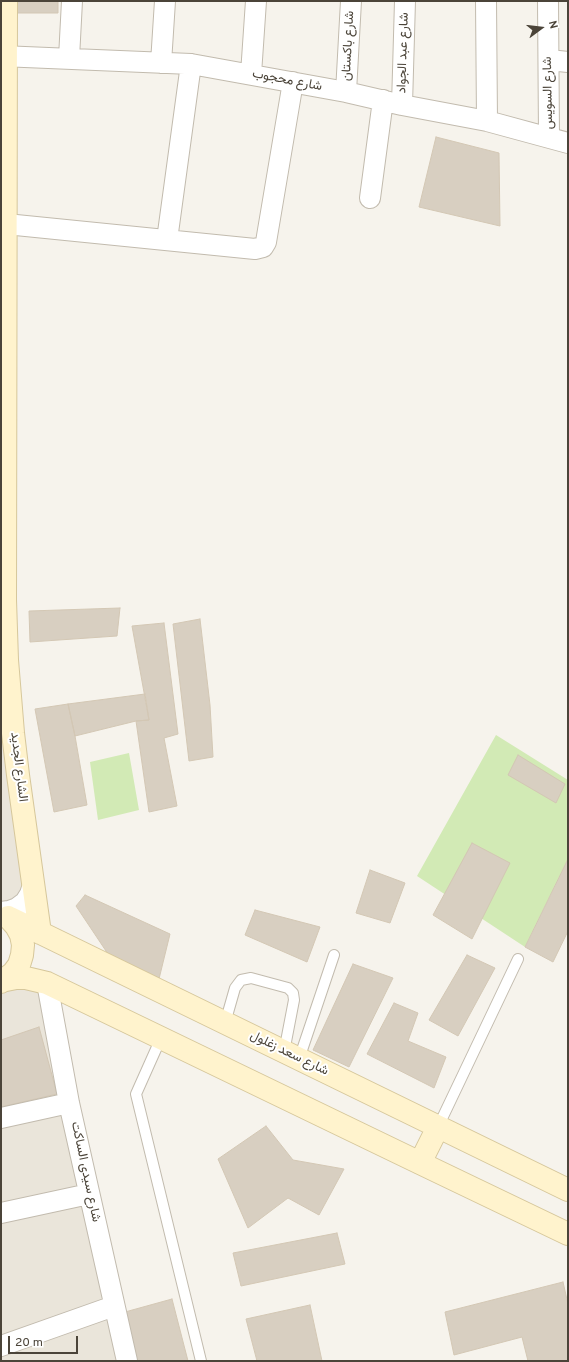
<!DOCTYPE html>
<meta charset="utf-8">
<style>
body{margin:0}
#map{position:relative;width:569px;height:1362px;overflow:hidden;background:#f6f3ec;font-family:Overpass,sans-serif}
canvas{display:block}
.frame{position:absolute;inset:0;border:2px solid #4b4439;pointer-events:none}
.north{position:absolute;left:521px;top:8px;width:40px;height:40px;-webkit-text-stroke:3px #fff;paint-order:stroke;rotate:75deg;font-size:11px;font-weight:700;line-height:16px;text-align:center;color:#4b4439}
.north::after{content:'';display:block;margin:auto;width:14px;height:18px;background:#4b4439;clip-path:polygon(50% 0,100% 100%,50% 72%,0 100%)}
.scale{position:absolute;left:8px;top:1336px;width:70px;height:18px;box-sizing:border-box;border:2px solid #4b4439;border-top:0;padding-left:5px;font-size:12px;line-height:14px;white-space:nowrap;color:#4b4439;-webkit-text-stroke:3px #fff;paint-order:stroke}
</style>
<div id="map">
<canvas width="569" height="1362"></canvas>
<div class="frame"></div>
<div class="north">N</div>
<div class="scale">20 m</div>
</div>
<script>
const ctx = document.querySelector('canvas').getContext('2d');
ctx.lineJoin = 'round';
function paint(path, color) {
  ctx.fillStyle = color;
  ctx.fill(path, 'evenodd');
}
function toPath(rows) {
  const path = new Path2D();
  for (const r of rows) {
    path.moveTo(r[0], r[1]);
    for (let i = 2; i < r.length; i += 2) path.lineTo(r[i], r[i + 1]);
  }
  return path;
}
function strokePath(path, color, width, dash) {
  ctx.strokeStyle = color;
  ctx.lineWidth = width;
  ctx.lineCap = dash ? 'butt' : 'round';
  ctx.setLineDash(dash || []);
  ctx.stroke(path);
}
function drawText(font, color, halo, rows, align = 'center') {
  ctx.font = font + ' Overpass,Vazirmatn,sans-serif';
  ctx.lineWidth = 4;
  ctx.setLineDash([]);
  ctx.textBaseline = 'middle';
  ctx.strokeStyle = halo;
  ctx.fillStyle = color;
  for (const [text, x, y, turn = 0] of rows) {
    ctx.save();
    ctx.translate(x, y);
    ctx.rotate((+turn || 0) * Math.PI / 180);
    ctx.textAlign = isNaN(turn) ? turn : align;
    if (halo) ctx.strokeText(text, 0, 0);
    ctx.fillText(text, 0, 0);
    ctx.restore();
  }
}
paint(toPath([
 [1,638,29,889,1,909],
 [37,980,132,1361,1,1361,1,983]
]), '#eae5da');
paint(toPath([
 [496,735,568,780,568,859,525,947,417,876],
 [129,753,139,810,98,820,90,762]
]), '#d2eab5');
const building = toPath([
 [12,1,58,1,58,13,12,13,12,1],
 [436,137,499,153,500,226,419,207,436,137],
 [120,608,117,636,30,642,29,611,120,608],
 [200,619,210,705,213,757,189,761,173,624,200,619],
 [164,623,178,734,164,738,177,806,149,812,136,721,149,720,132,626,164,623],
 [145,694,149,720,136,721,75,736,68,704,145,694],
 [68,704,75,736,87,805,54,812,35,709,68,704],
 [518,755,565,784,556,803,508,775,518,755],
 [472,843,510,863,472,939,433,915,472,843],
 [568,859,568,931,553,962,525,947,568,859],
 [370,870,405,883,390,923,356,913,370,870],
 [85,895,170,934,158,983,116,966,76,906,85,895],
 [255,910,320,927,307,962,245,935,255,910],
 [467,955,495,968,458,1036,429,1020,467,955],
 [353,964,393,978,349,1067,313,1050,353,964],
 [394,1003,418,1013,408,1041,446,1057,434,1088,367,1054,394,1003],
 [39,1027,57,1094,1,1107,1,1040,39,1027],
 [266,1126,293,1160,344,1169,319,1215,288,1198,248,1228,218,1159,266,1126],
 [337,1233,345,1264,241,1286,233,1253,337,1233],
 [563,1282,568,1304,568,1361,528,1361,522,1337,454,1355,445,1312,563,1282],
 [172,1299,188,1361,137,1361,125,1312,172,1299],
 [310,1305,322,1361,257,1361,246,1319,310,1305]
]);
paint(building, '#d8cfc1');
strokePath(building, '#d3c7b4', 1);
const service = toPath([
 [225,1023,235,988,241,980,251,978,288,988,293,993,294,1000,284,1052],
 [161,1038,136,1094,201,1361],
 [299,1059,334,955],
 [438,1127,518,959]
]);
const minor = toPath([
 [486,1,487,121],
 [548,1,549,137],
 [1,56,191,64,346,92,402,105,487,121,568,143],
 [69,58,72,1],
 [549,60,568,62],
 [161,63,165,1],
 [251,74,256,1],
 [346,92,351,1],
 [402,105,405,1],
 [370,198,383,100],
 [6,224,255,249,263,247,266,242,293,82],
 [167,240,191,64],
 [1,912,9,911,17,908,25,902,30,894,33,885,32,876],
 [47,983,69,1103,127,1361],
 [1,1118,69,1103],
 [1,1213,89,1194],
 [1,1346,114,1306]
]);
const secondary = toPath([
 [6,1,5,600,7,660,13,733,18,775,40,933],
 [10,918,568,1190],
 [6,980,16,978,26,978,47,983,420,1163,568,1234],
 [1,982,13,973,19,965,22,955,23,945,21,935,16,926,8,917],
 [420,1163,438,1127]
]);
strokePath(service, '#c2bbae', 12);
strokePath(minor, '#c2bbae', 22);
strokePath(secondary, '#d6c79b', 24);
strokePath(service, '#fff', 10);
strokePath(minor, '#fff', 20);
strokePath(secondary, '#fff3cd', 22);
drawText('13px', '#4b4439', '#fff', [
 ["شارع باكستان",349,46,-87],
 ["شارع عبد الجواد",404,53,-88],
 ["شارع محجوب",287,81,11],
 ["شارع السويس",549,93,-91],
 ["الشارع الجديد",18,767,83],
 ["شارع سعد زغلول",289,1054,26],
 ["شارع سيدى الساكت",85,1172,78]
]);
</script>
